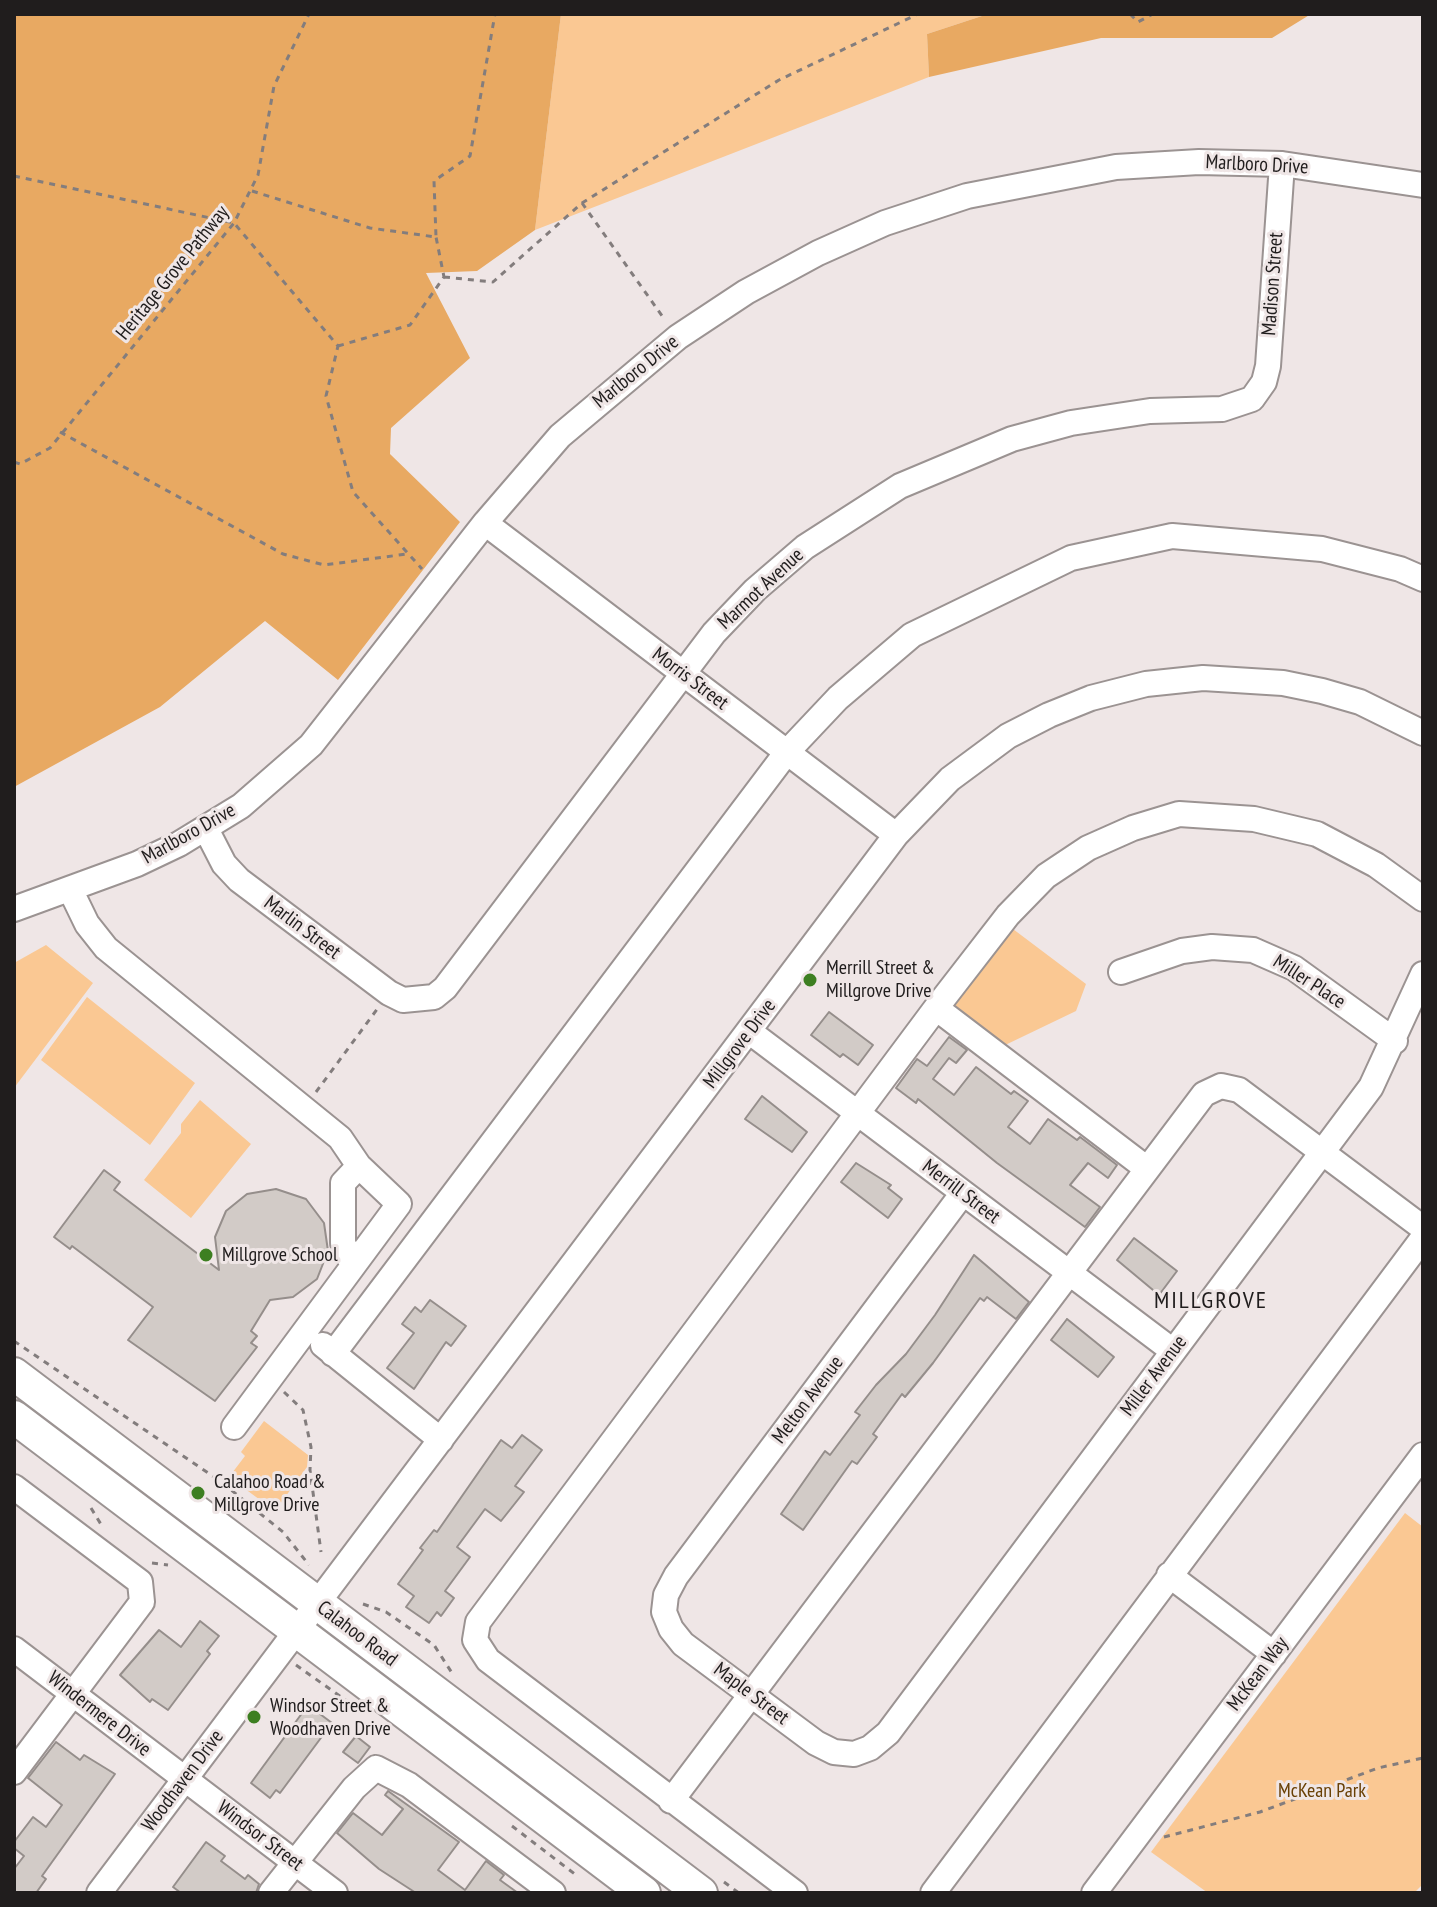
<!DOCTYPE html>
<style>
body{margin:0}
#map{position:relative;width:1437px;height:1907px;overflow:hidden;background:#efe6e6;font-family:"PT Sans Narrow",sans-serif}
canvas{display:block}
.frame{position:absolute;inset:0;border:16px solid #201d1d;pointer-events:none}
</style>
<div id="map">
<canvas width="1437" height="1907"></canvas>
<div class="frame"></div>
</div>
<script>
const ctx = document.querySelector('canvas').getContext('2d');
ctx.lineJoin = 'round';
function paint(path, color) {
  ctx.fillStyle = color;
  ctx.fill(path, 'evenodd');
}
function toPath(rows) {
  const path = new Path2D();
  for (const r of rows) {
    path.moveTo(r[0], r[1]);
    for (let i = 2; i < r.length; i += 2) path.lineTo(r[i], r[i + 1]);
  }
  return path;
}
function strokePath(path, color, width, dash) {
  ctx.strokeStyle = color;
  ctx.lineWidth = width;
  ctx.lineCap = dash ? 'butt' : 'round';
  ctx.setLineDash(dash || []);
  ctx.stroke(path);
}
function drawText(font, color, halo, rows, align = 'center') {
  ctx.font = font + ' "PT Sans Narrow",sans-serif';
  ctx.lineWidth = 6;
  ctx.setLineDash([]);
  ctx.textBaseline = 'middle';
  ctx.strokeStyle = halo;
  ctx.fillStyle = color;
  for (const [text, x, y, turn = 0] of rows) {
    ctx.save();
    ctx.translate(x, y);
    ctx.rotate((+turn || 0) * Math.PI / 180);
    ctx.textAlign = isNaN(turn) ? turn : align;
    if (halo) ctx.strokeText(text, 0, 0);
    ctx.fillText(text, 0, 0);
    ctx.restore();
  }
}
paint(toPath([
 [561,14,988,14,927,34,929,77,535,230],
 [1009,926,1086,984,1076,1011,999,1048,960,1018,955,1004,959,993],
 [46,945,93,983,14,1088,14,963],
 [87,997,195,1083,150,1145,41,1060],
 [200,1100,251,1144,191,1218,144,1180,181,1133,181,1124],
 [264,1421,308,1455,307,1467,275,1511,229,1477,245,1456,241,1452],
 [1405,1513,1423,1527,1423,1884,1414,1893,1208,1893,1151,1852]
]), '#fac893');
paint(toPath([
 [14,14,561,14,535,230,477,271,426,273,470,358,391,428,390,454,460,522,338,680,265,621,160,707,14,787],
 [988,14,1311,14,1272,38,1101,38,929,77,927,34]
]), '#e8a962');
const building = toPath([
 [829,1012,873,1045,858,1065,843,1054,840,1057,811,1035,829,1012],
 [949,1037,967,1050,956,1063,949,1058,933,1079,954,1095,976,1067,1011,1094,1014,1091,1028,1101,1008,1127,1030,1144,1048,1119,1077,1140,1080,1137,1117,1165,1108,1178,1088,1163,1070,1185,1100,1207,1085,1227,997,1163,918,1099,916,1103,896,1088,917,1059,927,1066,949,1037],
 [762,1096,807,1132,792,1152,745,1119,762,1096],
 [856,1163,891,1185,888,1188,902,1199,888,1218,841,1182,856,1163],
 [104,1170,120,1182,114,1190,219,1270,215,1237,226,1211,247,1194,276,1189,306,1199,324,1223,328,1251,317,1279,293,1297,270,1300,251,1331,257,1336,251,1343,257,1347,215,1401,128,1340,153,1307,72,1246,70,1249,54,1237,104,1170],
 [1134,1238,1177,1271,1159,1295,1117,1260,1134,1238],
 [974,1255,1029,1302,1016,1319,987,1297,984,1301,980,1298,933,1363,905,1397,902,1394,873,1434,877,1437,857,1464,852,1461,803,1530,781,1514,825,1451,830,1455,860,1415,855,1412,876,1385,906,1354,935,1315,974,1255],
 [430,1300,466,1326,451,1346,446,1342,414,1389,387,1368,414,1333,402,1324,415,1307,421,1312,430,1300],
 [1067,1319,1114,1357,1098,1377,1051,1340,1067,1319],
 [522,1435,542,1450,515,1486,524,1492,501,1521,485,1509,457,1547,470,1557,445,1591,454,1598,441,1616,437,1612,429,1623,406,1607,414,1596,398,1584,423,1550,420,1548,434,1530,437,1532,501,1440,512,1448,522,1435],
 [200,1621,219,1636,207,1651,210,1654,168,1710,152,1699,150,1702,120,1675,159,1630,181,1647,200,1621],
 [308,1705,332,1723,280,1793,276,1790,270,1798,251,1783,308,1705],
 [356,1736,370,1747,358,1763,343,1752,356,1736],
 [56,1742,80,1760,84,1755,115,1774,42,1876,46,1879,36,1893,14,1893,14,1869,24,1856,14,1848,14,1842,33,1817,46,1827,62,1805,28,1778,56,1742],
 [388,1791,459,1842,438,1870,465,1890,486,1861,504,1875,500,1880,518,1893,416,1893,379,1869,337,1833,353,1813,382,1835,403,1809,385,1795,388,1791],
 [206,1842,225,1856,221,1861,245,1879,248,1875,259,1884,256,1893,181,1893,173,1887,206,1842]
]);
paint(building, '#d2cbc7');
strokePath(building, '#958e8b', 2);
const minor = toPath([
 [485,523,896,835],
 [206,829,224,864,239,880,389,993,403,1000,434,997,445,988,714,633,755,590,805,547,900,486,1012,439,1071,423,1150,411,1222,409,1252,399,1264,382,1268,366,1282,164],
 [70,889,87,924,106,948,340,1138,359,1166,399,1204,234,1427],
 [14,909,137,864,179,844,241,806,311,745,485,523,560,436,678,337,746,292,818,253,885,223,967,196,1116,167,1199,162,1282,164,1423,185],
 [1121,972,1182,951,1212,947,1253,950,1294,968,1395,1041],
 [936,1008,1146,1168],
 [750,1032,1173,1351],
 [963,1193,676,1576,666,1595,664,1612,671,1629,683,1644,816,1743,834,1752,854,1754,870,1748,888,1733,1371,1087,1423,974],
 [353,1266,343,1243,343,1183,359,1166],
 [323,1345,441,1440],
 [333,1354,787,752,838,698,912,635,1071,558,1172,536,1322,549,1400,569,1423,579],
 [14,1487,140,1582,142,1602,14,1772],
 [1169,1575,1274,1654],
 [14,1649,335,1893],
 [671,1801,1204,1094,1221,1086,1239,1090,1423,1228],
 [99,1893,896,835,950,779,1008,736,1049,715,1091,698,1146,684,1203,678,1283,683,1322,691,1360,702,1423,733],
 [271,1893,354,1788,376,1768,409,1785,553,1893],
 [795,1893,488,1660,475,1640,478,1622,936,1008,1008,915,1046,876,1088,848,1133,828,1179,814,1254,819,1317,834,1376,865,1423,899],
 [933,1893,1423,1238],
 [1094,1893,1423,1455]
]);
const major = toPath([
 [14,1374,701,1893],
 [14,1417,644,1893]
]);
strokePath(minor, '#9b9392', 28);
strokePath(major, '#9b9392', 36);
strokePath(toPath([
 [1130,14,1138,22,1153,14],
 [14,176,234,223,338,346,326,396,353,492,422,569],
 [252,191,370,228,436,237,434,181,470,156,495,14],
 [582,203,665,320],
 [444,277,493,282,582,203,779,80,918,14],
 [338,346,410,325,444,277,436,237],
 [60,432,283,554,324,565,407,554],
 [14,462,20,464,50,448,234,223,258,175,274,86,309,14],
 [316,1092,378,1008],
 [14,1341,220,1481,283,1532,309,1565],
 [284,1392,303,1410,311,1447,310,1470,321,1552],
 [91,1508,102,1526],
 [152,1563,168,1565],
 [363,1604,386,1612,434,1645,452,1673],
 [296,1665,358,1709],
 [512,1826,576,1875],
 [1164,1837,1260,1812,1378,1768,1423,1758],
 [724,1882,739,1893]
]), '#837d7d', 3, [6, 6]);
strokePath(minor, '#fff', 24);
strokePath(major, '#fff', 32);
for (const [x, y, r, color] of [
 [810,980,8,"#3d7f21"],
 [206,1255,8,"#3d7f21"],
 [198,1493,8,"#3d7f21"],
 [254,1717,8,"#3d7f21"]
]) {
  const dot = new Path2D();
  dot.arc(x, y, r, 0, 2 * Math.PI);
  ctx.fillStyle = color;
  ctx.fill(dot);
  strokePath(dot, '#efe6e6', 3);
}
drawText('20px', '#201d1d', '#efe6e6', [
 ["Marlboro Drive",1257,165,3],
 ["Heritage Grove Pathway",173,273,-51],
 ["Madison Street",1273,284,-86],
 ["Marlboro Drive",636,372,-39],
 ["Marmot Avenue",761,589,-43],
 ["Morris Street",690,679,37],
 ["Marlboro Drive",189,834,-29],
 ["Marlin Street",302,928,37],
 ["Miller Place",1309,982,33],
 ["Millgrove Drive",740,1044,-53],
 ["Merrill Street",961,1192,37],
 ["Miller Avenue",1154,1376,-53],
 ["Melton Avenue",808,1400,-53],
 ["Calahoo Road",357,1634,37],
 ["McKean Way",1258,1674,-53],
 ["Maple Street",751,1694,37],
 ["Windermere Drive",99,1714,38],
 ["Woodhaven Drive",183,1781,-53],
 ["Windsor Street",260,1836,37]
]);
drawText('20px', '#201d1d', '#efe6e6', [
 ["Merrill Street &",826,968],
 ["Millgrove Drive",826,991],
 ["Millgrove School",222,1255],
 ["Calahoo Road &",214,1482],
 ["Millgrove Drive",214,1505],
 ["Windsor Street &",270,1706],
 ["Woodhaven Drive",270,1729]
], 'left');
drawText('20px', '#694005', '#efe6e6', [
 ["McKean Park",1322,1791]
]);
ctx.letterSpacing = '2px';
drawText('24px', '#201d1d', '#efe6e6', [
 ["MILLGROVE",1211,1301]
]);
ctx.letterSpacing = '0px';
</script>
